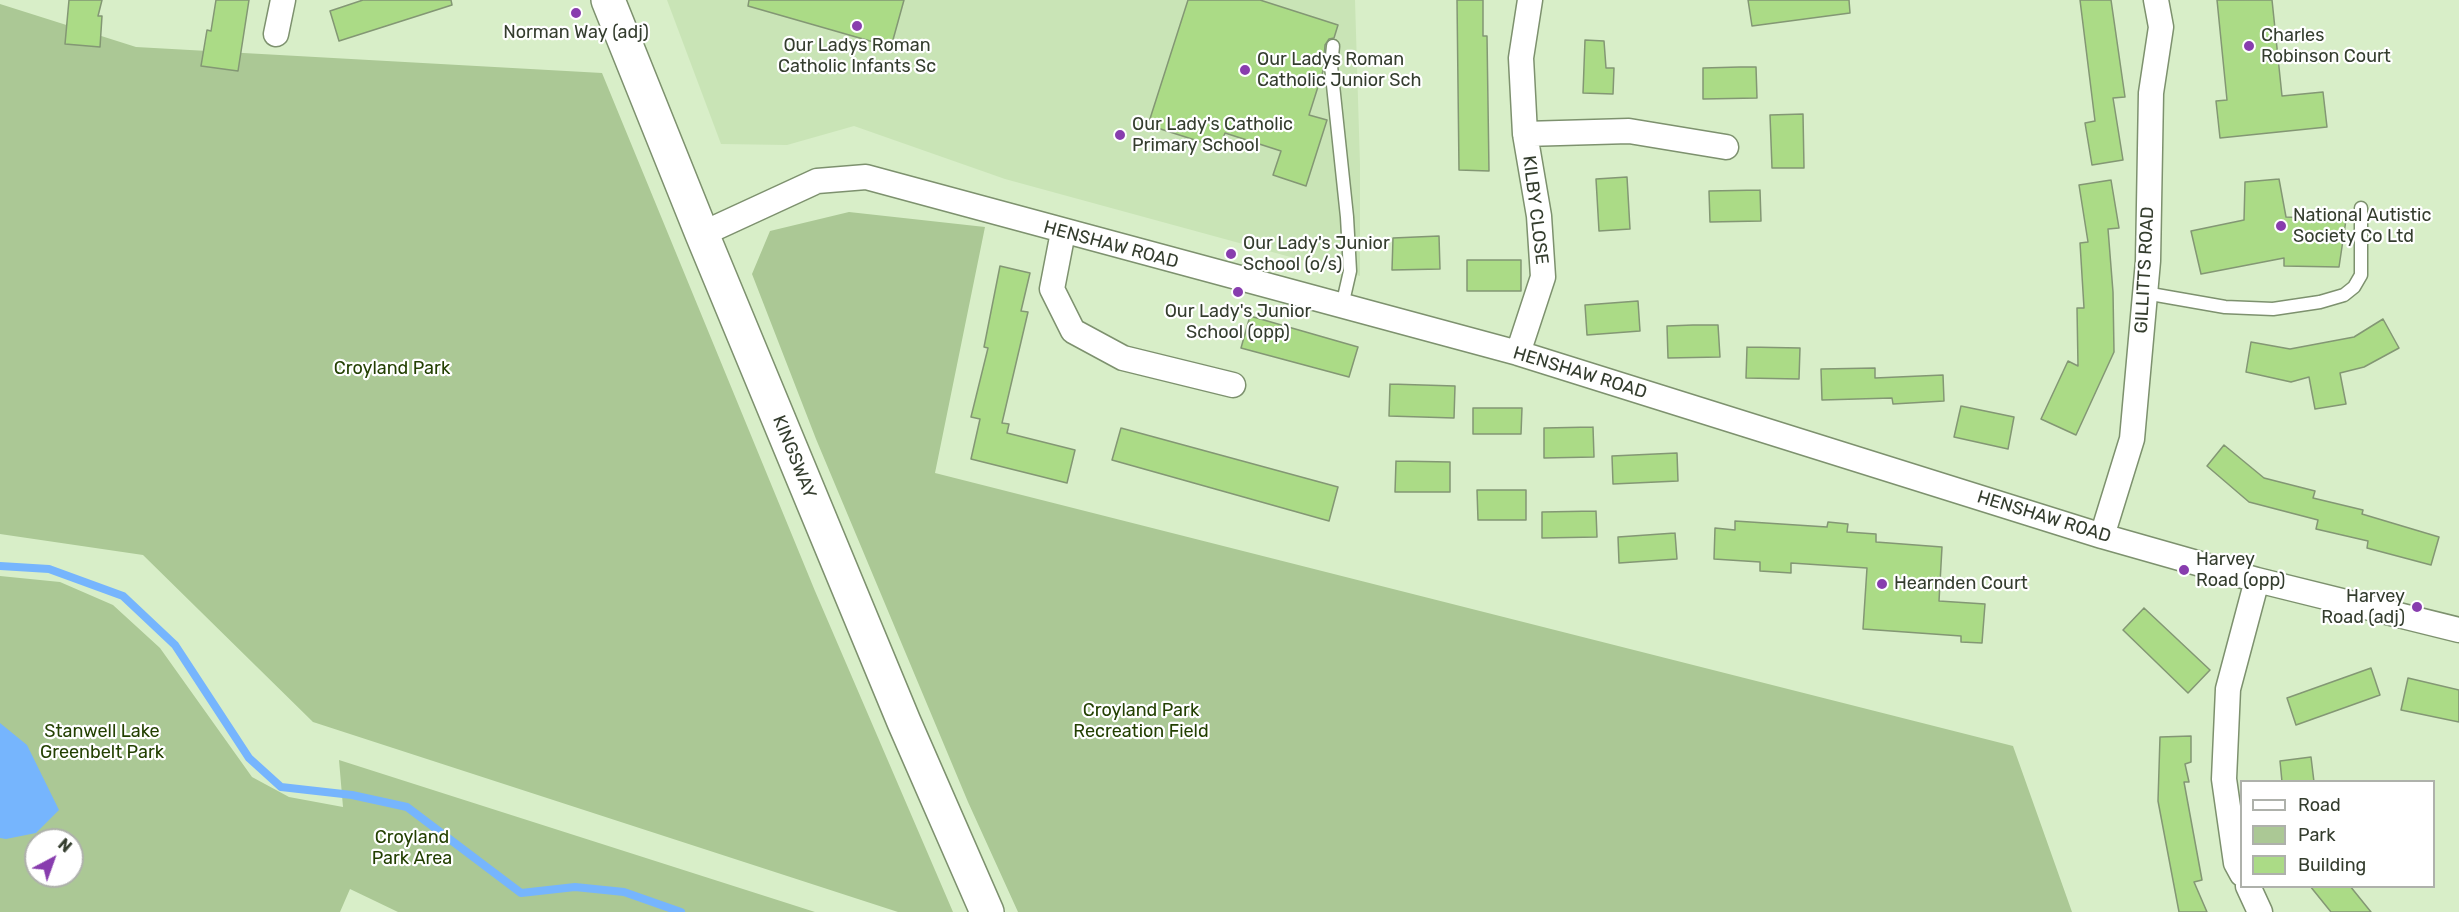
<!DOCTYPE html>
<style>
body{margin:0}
#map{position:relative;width:2459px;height:912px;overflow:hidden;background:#d8eec8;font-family:Rubik,sans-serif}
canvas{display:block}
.legend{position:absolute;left:2240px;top:780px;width:195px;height:108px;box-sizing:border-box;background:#fff;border:2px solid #aeb1ab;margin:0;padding:8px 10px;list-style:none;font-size:18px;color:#343d2e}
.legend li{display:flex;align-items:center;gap:12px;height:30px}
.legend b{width:30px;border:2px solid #aeb1ab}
.north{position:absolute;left:24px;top:828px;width:60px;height:60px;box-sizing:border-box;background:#fff;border:2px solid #aeb1ab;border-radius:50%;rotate:41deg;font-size:16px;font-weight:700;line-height:24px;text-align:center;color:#343d2e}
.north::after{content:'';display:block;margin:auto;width:21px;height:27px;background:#883dae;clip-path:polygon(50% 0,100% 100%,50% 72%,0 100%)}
</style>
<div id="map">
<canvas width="2459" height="912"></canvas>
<ul class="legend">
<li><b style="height:8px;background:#fff"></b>Road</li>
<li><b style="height:16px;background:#abc895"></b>Park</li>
<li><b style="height:16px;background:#abdb86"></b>Building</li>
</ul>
<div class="north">N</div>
</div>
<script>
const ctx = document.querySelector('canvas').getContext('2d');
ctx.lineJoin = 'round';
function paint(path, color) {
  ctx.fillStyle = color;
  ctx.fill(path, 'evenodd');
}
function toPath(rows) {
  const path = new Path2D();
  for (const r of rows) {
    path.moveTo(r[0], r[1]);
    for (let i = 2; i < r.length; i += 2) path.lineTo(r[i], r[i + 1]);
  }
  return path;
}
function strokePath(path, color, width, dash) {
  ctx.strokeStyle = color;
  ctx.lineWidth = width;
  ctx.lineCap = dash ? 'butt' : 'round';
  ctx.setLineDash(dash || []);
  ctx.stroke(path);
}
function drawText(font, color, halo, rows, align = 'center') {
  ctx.font = font + ' Rubik,sans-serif';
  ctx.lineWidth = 4.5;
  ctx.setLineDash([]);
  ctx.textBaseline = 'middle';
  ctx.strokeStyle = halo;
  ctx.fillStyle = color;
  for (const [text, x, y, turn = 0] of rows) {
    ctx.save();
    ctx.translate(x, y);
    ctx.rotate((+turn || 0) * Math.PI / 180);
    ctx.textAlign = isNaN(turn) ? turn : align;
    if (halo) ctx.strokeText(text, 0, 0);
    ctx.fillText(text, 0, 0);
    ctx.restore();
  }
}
paint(toPath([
 [667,0,1355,0,1360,165,1360,276,1005,179,854,126,787,145,721,144]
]), '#c9e4b6');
paint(toPath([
 [0,4,136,47,602,73,815,591,953,912,898,912,313,722,143,555,0,534],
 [849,212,985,227,935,473,2013,746,2072,912,1018,912,968,802,816,439,752,274,770,231],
 [0,576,60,582,113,605,160,648,252,777,289,797,343,807,339,760,815,912,398,912,350,889,340,912,0,912],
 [36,840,72,840,72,876,36,876]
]), '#abc895');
paint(toPath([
 [0,723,27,745,59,810,36,833,6,839,0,838]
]), '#76b5fd');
strokePath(toPath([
 [0,566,49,569,123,596,175,645,249,758,281,787,352,795,407,807,521,893,575,887,624,892,681,912]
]), '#76b5fd', 8);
const building = toPath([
 [69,0,102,0,98,16,102,16,100,47,65,44,69,0],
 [216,0,249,0,238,71,201,66,207,30,211,31,216,0],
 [363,0,451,0,452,5,339,41,330,11,363,0],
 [749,0,904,0,891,47,748,6,749,0],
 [1188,0,1260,0,1338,25,1334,38,1329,39,1325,45,1323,71,1309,115,1327,120,1306,186,1273,175,1281,151,1225,133,1220,148,1148,125,1188,0],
 [1457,0,1483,0,1483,36,1487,36,1489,171,1459,170,1457,0],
 [1748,0,1849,0,1850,13,1752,26,1748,0],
 [2080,0,2111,0,2125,97,2113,98,2123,160,2092,165,2085,123,2095,121,2080,0],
 [2217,0,2272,0,2282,96,2323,92,2327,127,2220,138,2216,101,2227,100,2217,0],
 [1585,40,1604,41,1606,68,1614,68,1613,94,1583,93,1585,40],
 [1740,67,1756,67,1757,98,1703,99,1703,68,1740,67],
 [1803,114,1804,168,1772,168,1770,115,1803,114],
 [1627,177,1630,229,1599,231,1596,179,1627,177],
 [2279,179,2286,217,2346,220,2339,267,2284,266,2284,258,2201,274,2191,231,2244,220,2245,182,2279,179],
 [2111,180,2119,228,2108,229,2113,292,2114,352,2076,435,2041,419,2068,361,2078,366,2077,308,2084,308,2080,243,2088,242,2079,185,2111,180],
 [1760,190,1761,221,1710,222,1709,191,1760,190],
 [1439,236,1440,269,1392,270,1393,238,1439,236],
 [1467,260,1521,260,1521,291,1467,291,1467,260],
 [1000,266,1030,273,1021,311,1028,312,1002,423,1009,424,1007,433,1075,450,1067,483,971,459,980,419,971,417,988,348,984,347,1000,266],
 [1638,301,1640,331,1587,335,1585,305,1638,301],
 [1250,316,1358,347,1349,377,1241,348,1250,316],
 [2383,319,2399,348,2364,367,2340,373,2346,404,2315,409,2309,377,2291,382,2246,372,2251,342,2290,349,2354,337,2383,319],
 [1693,325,1718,325,1720,357,1668,358,1667,326,1693,325],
 [1747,347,1800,348,1799,379,1746,378,1747,347],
 [1875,368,1875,378,1943,375,1944,401,1893,404,1892,398,1822,400,1821,369,1875,368],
 [1390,384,1455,386,1454,418,1389,416,1390,384],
 [1961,406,2014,417,2008,449,1954,437,1961,406],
 [1473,408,1522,408,1521,434,1473,434,1473,408],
 [1593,427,1594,457,1544,458,1544,428,1593,427],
 [1121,428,1338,487,1329,521,1112,460,1121,428],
 [2224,445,2264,478,2315,491,2313,498,2363,510,2362,514,2439,537,2431,565,2367,548,2368,541,2316,529,2318,520,2249,502,2207,466,2224,445],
 [1677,453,1678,481,1613,484,1612,456,1677,453],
 [1396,461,1450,462,1450,492,1395,492,1396,461],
 [1477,490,1526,490,1526,520,1478,520,1477,490],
 [1596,511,1597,537,1542,538,1542,512,1596,511],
 [1735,521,1827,527,1828,522,1848,524,1847,532,1876,534,1876,542,1942,547,1939,601,1985,604,1982,643,1961,642,1961,636,1863,629,1867,568,1791,563,1791,573,1760,571,1760,562,1714,559,1715,528,1735,530,1735,521],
 [1675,533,1677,559,1619,563,1618,537,1675,533],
 [2144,608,2210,670,2188,693,2123,630,2144,608],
 [2371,668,2380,695,2296,725,2287,698,2371,668],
 [2408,678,2459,690,2459,722,2401,710,2408,678],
 [2191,736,2191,762,2185,764,2189,782,2184,782,2202,880,2194,882,2207,912,2179,912,2158,801,2160,737,2191,736],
 [2311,757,2314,782,2282,782,2280,761,2311,757],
 [2310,886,2350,886,2371,912,2331,912,2310,886]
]);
paint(building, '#abdb86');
strokePath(building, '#839774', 1.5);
const lane = toPath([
 [1333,46,1331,66,1347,217,1350,271,1342,306],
 [2145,293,2225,307,2273,309,2320,302,2344,295,2354,287,2361,275,2361,208]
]);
const street = toPath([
 [276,34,283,0],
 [1525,134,1629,131,1726,147],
 [1063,232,1052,289,1073,331,1123,358,1233,385],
 [702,234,817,181,866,177,1518,353,2102,536,2257,580,2459,630],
 [1518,353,1543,277,1539,216,1525,134,1521,58,1530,0],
 [2102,536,2132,439,2148,261,2151,93,2161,27,2156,0],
 [2242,874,2236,863,2224,779,2228,689,2257,580],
 [2248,886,2260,912]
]);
const secondary = toPath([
 [608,0,702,234,904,722,987,912]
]);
strokePath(lane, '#7d916e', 15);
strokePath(street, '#7d916e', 27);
strokePath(secondary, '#7d916e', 36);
strokePath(lane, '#fff', 12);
strokePath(street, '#fff', 24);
strokePath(secondary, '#fff', 33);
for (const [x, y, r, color] of [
 [576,13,6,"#883dae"],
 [857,26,6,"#883dae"],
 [2249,46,6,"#883dae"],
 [1245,70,6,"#883dae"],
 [1120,135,6,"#883dae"],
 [2281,226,6,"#883dae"],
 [1231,254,6,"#883dae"],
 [1238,292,6,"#883dae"],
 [2184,570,6,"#883dae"],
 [1882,584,6,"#883dae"],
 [2417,607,6,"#883dae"]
]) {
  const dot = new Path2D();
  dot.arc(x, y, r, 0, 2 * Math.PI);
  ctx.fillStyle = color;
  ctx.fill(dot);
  strokePath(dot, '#fff', 2);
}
drawText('18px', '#343d2e', '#fff', [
 ["Norman Way (adj)",576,33,"center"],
 ["Charles",2261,36],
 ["Robinson Court",2261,57],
 ["Our Ladys Roman",857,46,"center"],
 ["Catholic Infants Sc",857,67,"center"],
 ["Our Ladys Roman",1257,60],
 ["Catholic Junior Sch",1257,81],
 ["Our Lady's Catholic",1132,125],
 ["Primary School",1132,146],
 ["National Autistic",2293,216],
 ["Society Co Ltd",2293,237],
 ["Our Lady's Junior",1243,244],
 ["School (o/s)",1243,265],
 ["Our Lady's Junior",1238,312,"center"],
 ["School (opp)",1238,333,"center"],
 ["Harvey",2196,560],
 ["Road (opp)",2196,581],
 ["Hearnden Court",1894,584],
 ["Harvey",2405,597,"right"],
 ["Road (adj)",2405,618,"right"]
], 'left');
drawText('18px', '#343d2e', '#fff', [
 ["KILBY CLOSE",1535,210,83],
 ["HENSHAW ROAD",1111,245,15],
 ["GILLITTS ROAD",2145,270,-87],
 ["HENSHAW ROAD",1580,373,17],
 ["KINGSWAY",794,457,68],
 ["HENSHAW ROAD",2044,517,17]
]);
drawText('18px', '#234002', '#fff', [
 ["Croyland Park",392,369],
 ["Croyland Park",1141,711],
 ["Recreation Field",1141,732],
 ["Stanwell Lake",102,732],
 ["Greenbelt Park",102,753],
 ["Croyland",412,838],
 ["Park Area",412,859]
]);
</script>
